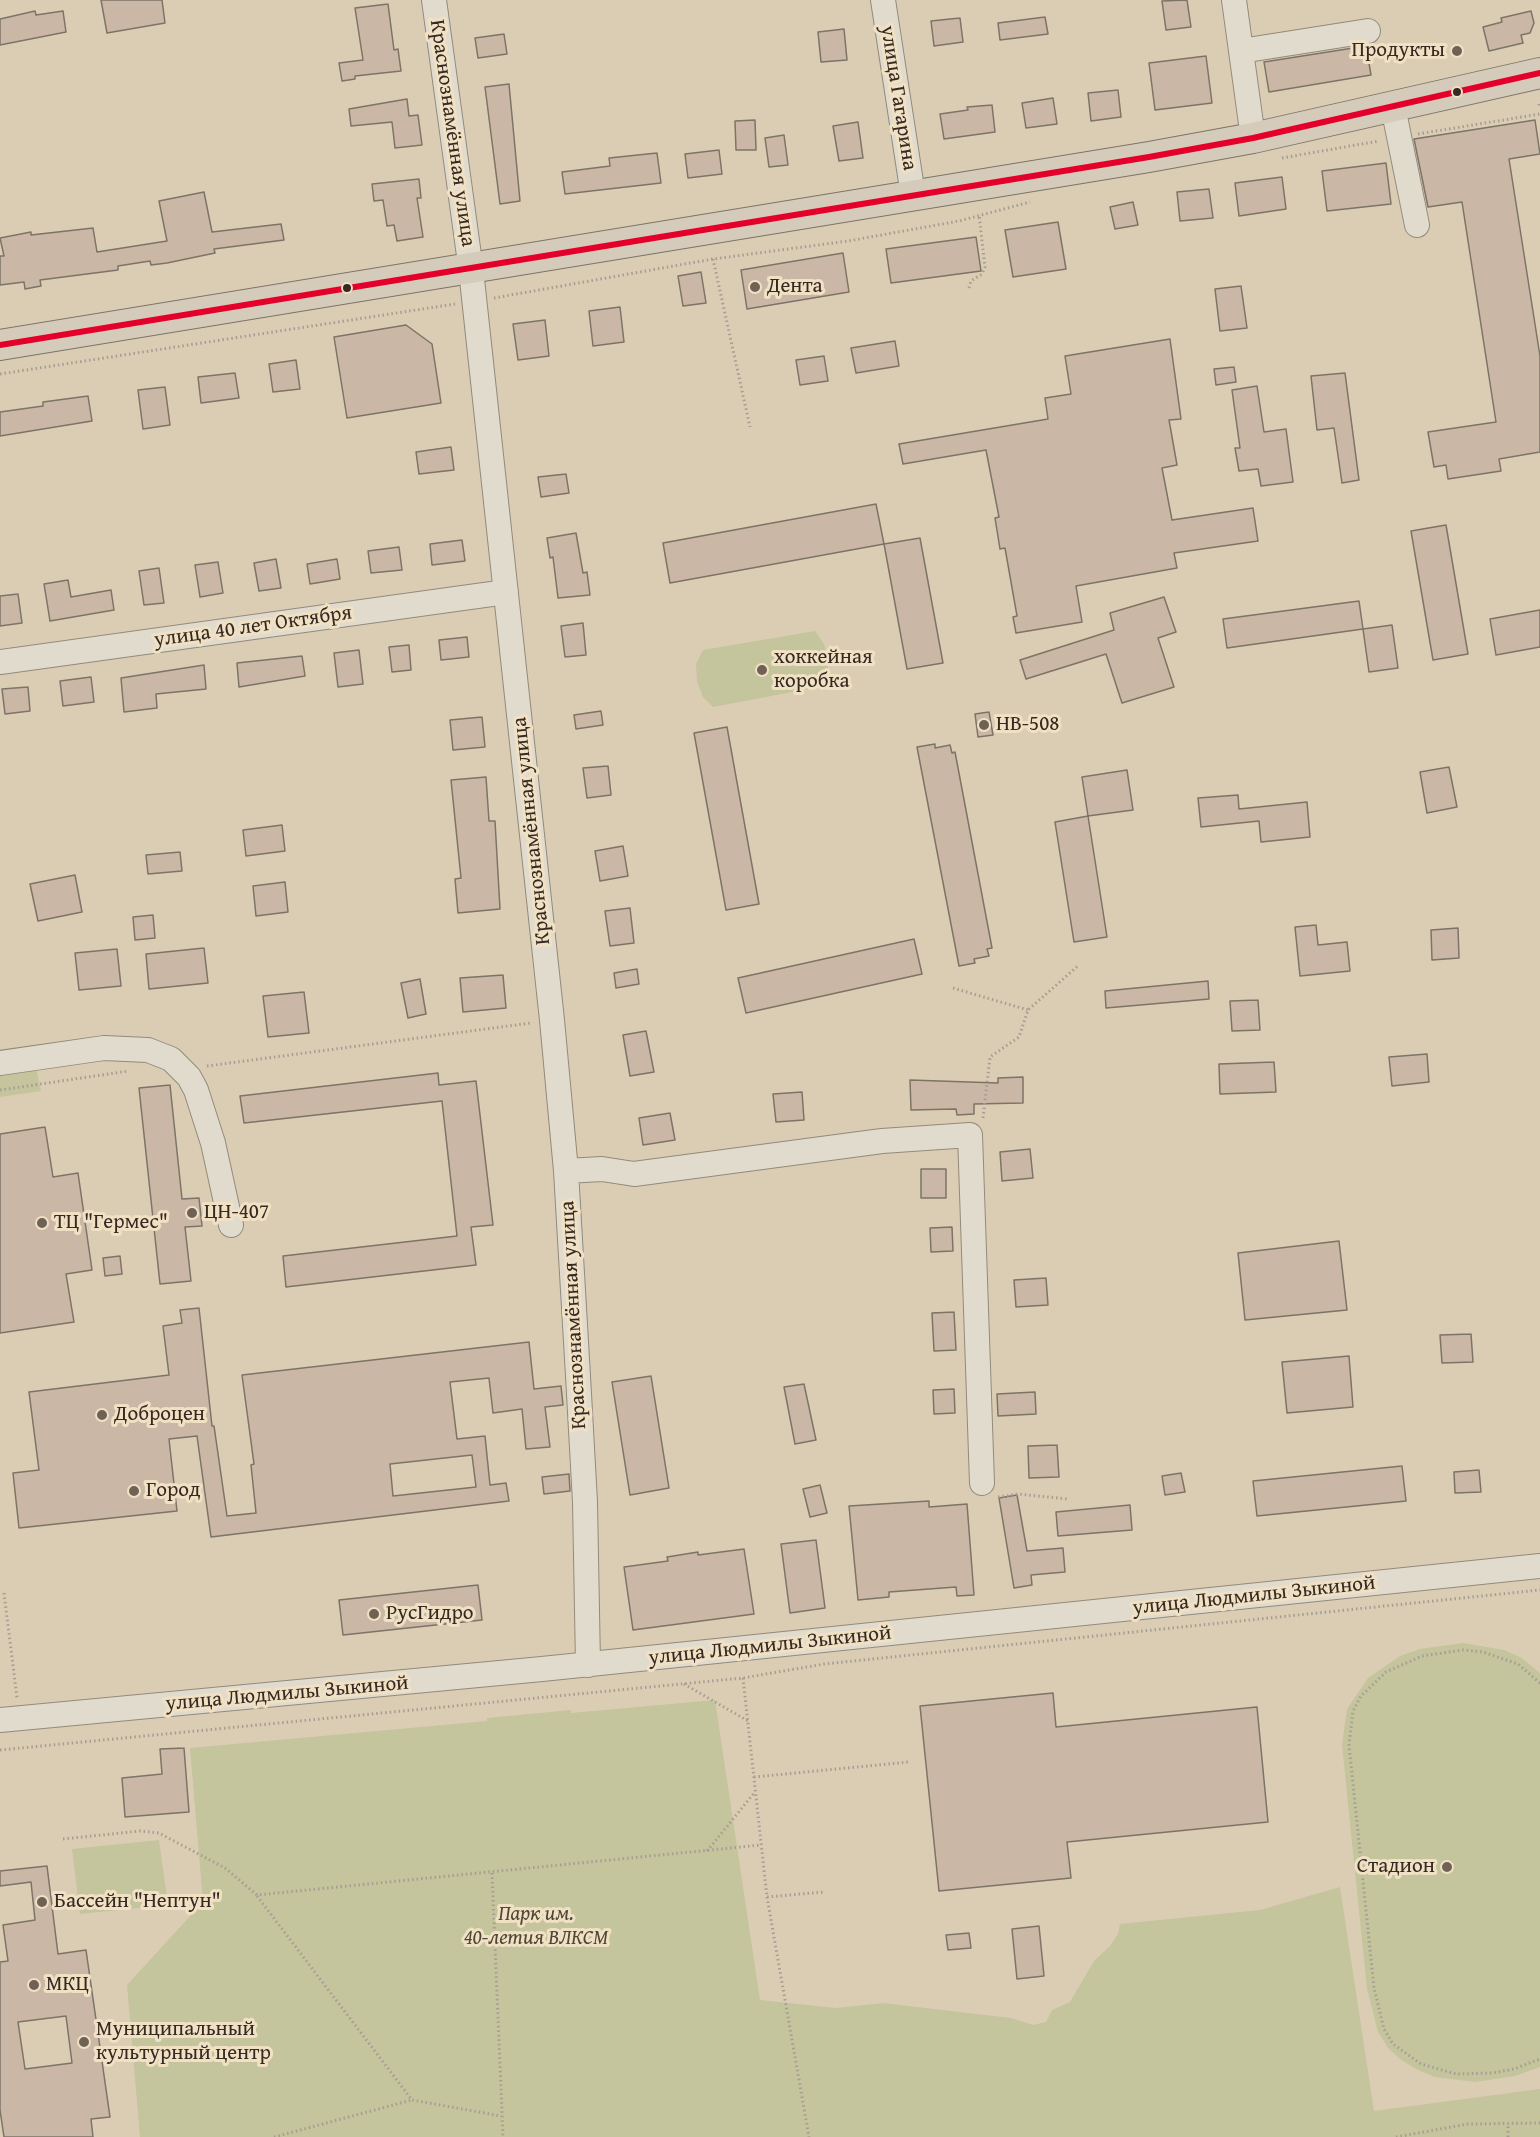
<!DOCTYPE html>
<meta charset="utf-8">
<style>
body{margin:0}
canvas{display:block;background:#dbcdb4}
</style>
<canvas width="1540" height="2137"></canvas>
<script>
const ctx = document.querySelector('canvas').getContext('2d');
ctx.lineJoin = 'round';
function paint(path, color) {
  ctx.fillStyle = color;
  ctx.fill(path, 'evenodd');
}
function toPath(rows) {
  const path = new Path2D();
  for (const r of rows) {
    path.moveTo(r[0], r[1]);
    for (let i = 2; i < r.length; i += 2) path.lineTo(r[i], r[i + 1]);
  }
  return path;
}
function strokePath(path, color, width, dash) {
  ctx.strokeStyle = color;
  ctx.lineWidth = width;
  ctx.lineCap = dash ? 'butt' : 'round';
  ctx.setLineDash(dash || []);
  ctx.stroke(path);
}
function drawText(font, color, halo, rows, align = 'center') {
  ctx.font = font + ' "Gentium Book Plus",serif';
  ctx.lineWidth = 6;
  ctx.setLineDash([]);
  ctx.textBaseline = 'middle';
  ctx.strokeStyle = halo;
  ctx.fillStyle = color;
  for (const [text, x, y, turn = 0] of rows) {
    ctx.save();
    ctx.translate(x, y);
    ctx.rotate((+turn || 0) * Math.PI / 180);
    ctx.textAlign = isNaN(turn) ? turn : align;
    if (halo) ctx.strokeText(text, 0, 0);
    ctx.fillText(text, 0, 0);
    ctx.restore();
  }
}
paint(toPath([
 [815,631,824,644,828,659,828,677,819,687,713,707,703,697,697,681,696,664,703,650],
 [0,1066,36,1068,41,1091,0,1097],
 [1463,1643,1504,1650,1522,1658,1540,1673,1540,2067,1515,2076,1475,2082,1435,2077,1418,2070,1401,2060,1388,2048,1378,2032,1367,1989,1342,1745,1347,1709,1368,1678,1400,1656,1420,1649],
 [715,1700,760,2000,836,2008,883,2003,1011,2018,1033,2025,1046,2022,1052,2010,1070,2002,1094,1961,1110,1946,1118,1934,1120,1924,1260,1910,1340,1887,1374,2111,1540,2089,1540,2137,140,2137,127,1985,203,1902,190,1748,487,1721,487,1718,571,1710,571,1713],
 [159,1840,168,1905,80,1914,72,1849]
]), '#c4c49d');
const building = toPath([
 [101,0,162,0,165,23,107,33,101,0],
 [1187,0,1191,27,1166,30,1162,1,1187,0],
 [388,4,394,50,398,49,401,71,355,76,355,79,342,81,339,63,363,60,355,8,388,4],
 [35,11,36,15,63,11,66,32,0,45,0,19,35,11],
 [1531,11,1534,23,1530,33,1521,35,1523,43,1489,51,1483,27,1502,22,1501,18,1531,11],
 [1045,17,1048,34,1000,40,998,23,1045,17],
 [960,18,963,42,934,46,931,21,960,18],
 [844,29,847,60,821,62,818,32,844,29],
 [504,34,507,54,478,58,475,38,504,34],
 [1366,46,1371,75,1269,92,1264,62,1366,46],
 [1206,56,1212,103,1155,110,1149,63,1206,56],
 [509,84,520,201,500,204,485,87,509,84],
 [1118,90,1121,117,1091,121,1088,93,1118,90],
 [1053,98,1057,124,1026,128,1022,103,1053,98],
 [407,99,409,116,418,115,422,145,395,148,392,122,351,126,349,109,407,99],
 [992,105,995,132,944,139,940,114,968,110,967,107,992,105],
 [755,120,756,150,736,150,735,121,755,120],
 [1535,120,1540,154,1509,159,1540,356,1540,452,1499,459,1501,471,1448,479,1446,465,1434,467,1428,432,1496,422,1462,202,1428,207,1414,139,1535,120],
 [858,122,863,158,839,161,833,126,858,122],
 [784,135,788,165,769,167,765,138,784,135],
 [719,150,722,174,688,178,685,154,719,150],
 [657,153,661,183,565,194,562,172,610,166,609,158,657,153],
 [1386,163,1391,204,1327,211,1322,171,1386,163],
 [1282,177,1286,209,1239,216,1235,183,1282,177],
 [419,179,421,198,417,198,423,237,397,241,394,225,387,226,383,200,374,201,372,184,419,179],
 [1209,189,1213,218,1180,221,1177,192,1209,189],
 [204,192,212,232,281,224,284,240,214,249,215,253,167,263,151,265,150,261,118,266,118,270,40,280,41,286,25,289,24,282,0,285,0,256,4,256,0,238,31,232,31,235,93,228,97,252,167,241,159,201,204,192],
 [1133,202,1138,225,1115,229,1110,207,1133,202],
 [1058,222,1066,269,1013,277,1005,230,1058,222],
 [976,237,981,271,891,283,886,249,976,237],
 [843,253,849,292,747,309,741,270,843,253],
 [701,272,706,303,683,306,678,276,701,272],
 [1241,286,1247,328,1220,331,1215,289,1241,286],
 [620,307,624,342,593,346,589,311,620,307],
 [545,320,549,356,518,360,513,324,545,320],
 [406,325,432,344,441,403,347,418,334,337,406,325],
 [1170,339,1181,419,1169,420,1177,465,1162,468,1172,520,1253,508,1258,541,1174,553,1177,568,1076,586,1082,622,1016,633,1013,617,1017,616,1005,548,1000,549,995,518,999,517,986,450,903,464,899,444,1048,419,1045,398,1071,394,1065,356,1170,339],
 [895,341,899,366,856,373,851,348,895,341],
 [824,356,828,381,800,385,796,360,824,356],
 [296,360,300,389,273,392,269,364,296,360],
 [1234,367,1236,382,1216,385,1214,369,1234,367],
 [235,373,239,398,201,403,198,377,235,373],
 [1345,373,1359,480,1342,483,1334,428,1317,430,1311,376,1345,373],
 [1257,386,1264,432,1286,429,1293,482,1261,486,1258,469,1239,471,1235,448,1240,448,1232,390,1257,386],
 [165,387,170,425,143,429,138,390,165,387],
 [88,396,92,421,0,436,0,412,43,406,43,402,88,396],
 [451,447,454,470,419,474,416,452,451,447],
 [566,474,569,493,541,497,538,477,566,474],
 [876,504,884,544,670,583,663,543,876,504],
 [1446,525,1468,654,1433,660,1411,531,1446,525],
 [576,533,583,573,587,572,590,595,558,598,553,557,550,558,547,538,576,533],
 [920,538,943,663,907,669,884,544,920,538],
 [462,540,465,561,432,565,430,544,462,540],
 [399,547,402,570,371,573,368,551,399,547],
 [276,559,281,588,259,591,254,563,276,559],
 [337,559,340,579,310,584,307,564,337,559],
 [218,562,223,593,200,597,195,565,218,562],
 [159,568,164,603,144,605,139,571,159,568],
 [68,580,71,597,111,590,114,610,50,621,44,584,68,580],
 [18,594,22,623,0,626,0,596,18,594],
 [1164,597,1176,632,1158,638,1174,687,1122,703,1106,654,1026,679,1020,660,1114,630,1110,613,1164,597],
 [1359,601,1363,629,1227,648,1223,619,1359,601],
 [1540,610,1540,647,1496,655,1490,619,1540,610],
 [583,623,586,655,565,657,561,626,583,623],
 [1392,625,1398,668,1369,672,1363,629,1392,625],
 [467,637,469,657,441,660,439,640,467,637],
 [409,645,411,670,392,672,389,647,409,645],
 [359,650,363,684,338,687,334,653,359,650],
 [302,656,305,676,239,687,237,663,302,656],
 [204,665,206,689,156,694,157,708,124,712,121,678,204,665],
 [91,677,94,702,63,706,60,681,91,677],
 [28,687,30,711,5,714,2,689,28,687],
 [601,711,603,725,576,729,574,715,601,711],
 [989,712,993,735,978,737,975,714,989,712],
 [482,717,485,747,453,750,450,720,482,717],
 [727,727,759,904,726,910,694,733,727,727],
 [935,744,935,748,950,745,952,753,955,752,992,948,987,949,989,956,974,959,975,963,959,966,917,747,935,744],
 [608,766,611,795,587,798,583,768,608,766],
 [1449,767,1457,807,1427,813,1420,772,1449,767],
 [1127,770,1133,810,1088,816,1082,777,1127,770],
 [486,777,489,821,495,821,500,909,458,913,455,879,461,878,451,780,486,777],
 [1238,795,1239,809,1307,802,1310,837,1261,842,1259,821,1201,827,1198,798,1238,795],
 [1088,816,1107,937,1074,942,1055,822,1088,816],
 [282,825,285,851,246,856,243,830,282,825],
 [623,846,628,876,600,881,595,851,623,846],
 [180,852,182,871,148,874,146,855,180,852],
 [75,875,82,912,38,921,30,884,75,875],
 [285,882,288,912,256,916,253,886,285,882],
 [630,908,634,943,610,946,605,911,630,908],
 [153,915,155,938,135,940,133,917,153,915],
 [1316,925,1318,945,1347,942,1350,971,1300,976,1295,927,1316,925],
 [1458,928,1459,958,1432,960,1431,930,1458,928],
 [914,939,922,974,746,1013,738,978,914,939],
 [204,948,208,983,149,989,146,954,204,948],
 [117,949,121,986,79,990,75,953,117,949],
 [637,969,639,984,616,988,614,973,637,969],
 [503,975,506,1008,463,1012,460,978,503,975],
 [420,979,426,1014,408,1018,401,983,420,979],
 [1208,981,1209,999,1106,1008,1105,991,1208,981],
 [304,992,309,1033,268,1037,263,996,304,992],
 [1258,1000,1260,1030,1232,1031,1230,1001,1258,1000],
 [646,1031,654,1072,630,1076,623,1035,646,1031],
 [1427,1054,1429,1082,1392,1086,1389,1057,1427,1054],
 [1274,1062,1276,1092,1220,1094,1219,1064,1274,1062],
 [438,1073,439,1085,476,1081,493,1225,471,1227,476,1265,286,1287,283,1256,457,1236,442,1101,244,1123,240,1096,438,1073],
 [1023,1077,1023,1103,974,1104,974,1114,957,1115,956,1109,911,1110,910,1080,998,1083,998,1078,1023,1077],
 [170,1085,182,1199,199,1198,202,1226,185,1227,191,1281,160,1284,139,1088,170,1085],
 [802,1092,804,1120,776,1122,773,1094,802,1092],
 [670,1113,675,1140,643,1145,639,1118,670,1113],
 [45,1127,53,1177,78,1173,92,1270,66,1274,74,1322,0,1333,0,1134,45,1127],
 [1030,1149,1033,1178,1002,1181,1000,1152,1030,1149],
 [921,1169,946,1169,946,1198,921,1198,921,1169],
 [952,1227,953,1251,931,1252,930,1228,952,1227],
 [1339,1241,1347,1310,1245,1320,1238,1253,1339,1241],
 [120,1256,122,1274,105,1276,103,1258,120,1256],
 [1046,1278,1048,1305,1016,1307,1014,1280,1046,1278],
 [199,1308,212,1426,214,1426,227,1516,256,1513,251,1465,254,1464,242,1375,529,1342,534,1389,561,1386,563,1405,545,1407,550,1447,526,1449,522,1409,493,1413,489,1378,450,1382,457,1439,485,1436,490,1485,506,1483,509,1501,211,1537,197,1436,169,1439,177,1511,19,1528,13,1473,39,1470,29,1392,169,1375,163,1326,182,1323,180,1310,199,1308],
 [472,1455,476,1487,393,1496,390,1464,472,1455],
 [954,1312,956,1350,934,1351,932,1313,954,1312],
 [1471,1334,1473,1362,1442,1363,1440,1335,1471,1334],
 [1349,1356,1353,1407,1287,1413,1282,1362,1349,1356],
 [651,1376,669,1488,630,1495,612,1382,651,1376],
 [804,1384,816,1440,795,1444,784,1387,804,1384],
 [954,1389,955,1413,934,1414,933,1390,954,1389],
 [1035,1392,1036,1414,998,1416,997,1394,1035,1392],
 [1057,1445,1059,1477,1029,1478,1028,1446,1057,1445],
 [1402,1466,1406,1501,1257,1516,1253,1481,1402,1466],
 [1479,1470,1481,1492,1455,1493,1454,1472,1479,1470],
 [1181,1473,1185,1492,1165,1495,1162,1476,1181,1473],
 [569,1474,570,1491,544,1494,542,1477,569,1474],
 [820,1485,827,1513,810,1517,803,1489,820,1485],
 [1017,1495,1027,1551,1063,1548,1065,1572,1031,1575,1032,1585,1014,1588,999,1498,1017,1495],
 [929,1501,929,1507,967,1504,974,1595,957,1596,956,1587,889,1592,889,1597,858,1600,849,1506,929,1501],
 [1130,1505,1132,1530,1058,1536,1056,1512,1130,1505],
 [816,1540,825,1608,790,1613,781,1544,816,1540],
 [744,1549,754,1614,633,1630,624,1567,668,1561,667,1557,698,1552,698,1555,744,1549],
 [478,1585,482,1620,343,1635,339,1600,478,1585],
 [1053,1693,1056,1727,1257,1707,1268,1822,1067,1842,1071,1878,939,1891,920,1706,1053,1693],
 [184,1748,189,1812,125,1817,122,1778,162,1774,160,1749,184,1748],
 [47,1866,58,1954,86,1950,110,2117,91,2119,93,2137,4,2137,0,2110,0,1962,8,1961,3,1925,35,1920,31,1882,0,1886,0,1871,47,1866],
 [66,2016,72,2063,25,2069,18,2022,66,2016],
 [1039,1926,1044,1976,1017,1979,1012,1929,1039,1926],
 [969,1933,971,1948,948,1950,946,1935,969,1933]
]);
paint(building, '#cbb7a5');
strokePath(building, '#7c7467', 1.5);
const minor = toPath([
 [434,0,471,270,552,1020,566,1171,578,1376,585,1502,588,1665],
 [883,0,913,195],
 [1234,0,1253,138],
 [1241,51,1368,31],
 [1393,107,1417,225],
 [0,662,506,592],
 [0,1063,104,1048,148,1050,171,1059,189,1077,196,1090,213,1143,231,1225],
 [566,1171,602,1169,634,1174,882,1141,970,1135,982,1483],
 [0,1720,542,1669,1540,1566]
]);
const major = toPath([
 [0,345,1149,157,1253,138,1540,73]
]);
strokePath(minor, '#938a7b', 26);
strokePath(major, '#7c7467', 32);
strokePath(toPath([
 [1539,104,1540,108],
 [1418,134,1540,114],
 [1282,158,1379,141],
 [713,259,750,427],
 [969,288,971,281,982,274,985,267,979,215],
 [494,298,713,259,848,241,959,221,1030,202],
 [0,374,455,304],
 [953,988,1028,1010],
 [207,1066,531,1023],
 [0,1090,129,1071],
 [983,1118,990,1057,1019,1037,1028,1010,1079,965],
 [998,1497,1018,1494,1068,1499],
 [4,1593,17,1698],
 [743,1678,767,1897,824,1892],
 [1540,1683,1518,1664,1483,1652,1463,1650,1422,1656,1386,1672,1361,1696,1353,1711,1349,1745,1374,1988,1384,2029,1393,2044,1421,2064,1456,2074,1492,2073,1514,2069,1540,2059],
 [684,1684,748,1721],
 [0,1750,743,1678,824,1664,1540,1590],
 [754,1777,909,1762],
 [63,1839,140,1831,159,1833,225,1868,257,1895,761,1845],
 [707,1851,755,1792],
 [492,1873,503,2137],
 [257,1896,412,2100,501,2116],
 [767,1897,809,2137],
 [274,2137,412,2100],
 [1396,2137,1468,2124,1540,2123],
 [1508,2137,1508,2124]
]), '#a59d94', 3, [1.5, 3]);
strokePath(minor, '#e1dbce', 24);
strokePath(major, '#d5cbba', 30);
strokePath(toPath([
 [0,345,1149,157,1253,138,1540,73]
]), '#e4002b', 6);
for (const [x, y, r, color] of [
 [1457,51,6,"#6f6255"],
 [1457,92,5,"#352922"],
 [755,287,6,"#6f6255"],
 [347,288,5,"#352922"],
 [762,670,6,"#6f6255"],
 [984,725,6,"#6f6255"],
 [192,1213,6,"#6f6255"],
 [42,1223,6,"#6f6255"],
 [102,1415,6,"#6f6255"],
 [134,1491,6,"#6f6255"],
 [374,1614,6,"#6f6255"],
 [1447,1867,6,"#6f6255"],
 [42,1902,6,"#6f6255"],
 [34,1985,6,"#6f6255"],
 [84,2042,6,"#6f6255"]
]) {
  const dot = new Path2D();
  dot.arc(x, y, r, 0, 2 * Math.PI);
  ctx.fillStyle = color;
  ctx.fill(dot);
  strokePath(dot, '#f1e1c4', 2);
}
drawText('21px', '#352922', '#f1e1c4', [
 ["Продукты",1445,51,"right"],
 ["Дента",767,287],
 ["хоккейная",774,658],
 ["коробка",774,682],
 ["НВ-508",996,725],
 ["ЦН-407",204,1213],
 ["ТЦ \"Гермес\"",54,1223],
 ["Доброцен",114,1415],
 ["Город",146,1491],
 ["РусГидро",386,1614],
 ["Стадион",1435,1867,"right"],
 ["Бассейн \"Нептун\"",54,1902],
 ["МКЦ",46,1985],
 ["Муниципальный",96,2030],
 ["культурный центр",96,2054]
], 'left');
drawText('21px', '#352922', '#f1e1c4', [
 ["улица Гагарина",898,98,81],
 ["Краснознамённая улица",452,133,82],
 ["улица 40 лет Октября",253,627,-8],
 ["Краснознамённая улица",532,831,-96],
 ["Краснознамённая улица",574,1315,-93],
 ["улица Людмилы Зыкиной",1254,1596,-6],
 ["улица Людмилы Зыкиной",770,1646,-6],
 ["улица Людмилы Зыкиной",287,1694,-5]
]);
drawText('italic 21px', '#4e4737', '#f1e1c4', [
 ["Парк им.",536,1915],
 ["40-летия ВЛКСМ",536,1939]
]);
</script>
